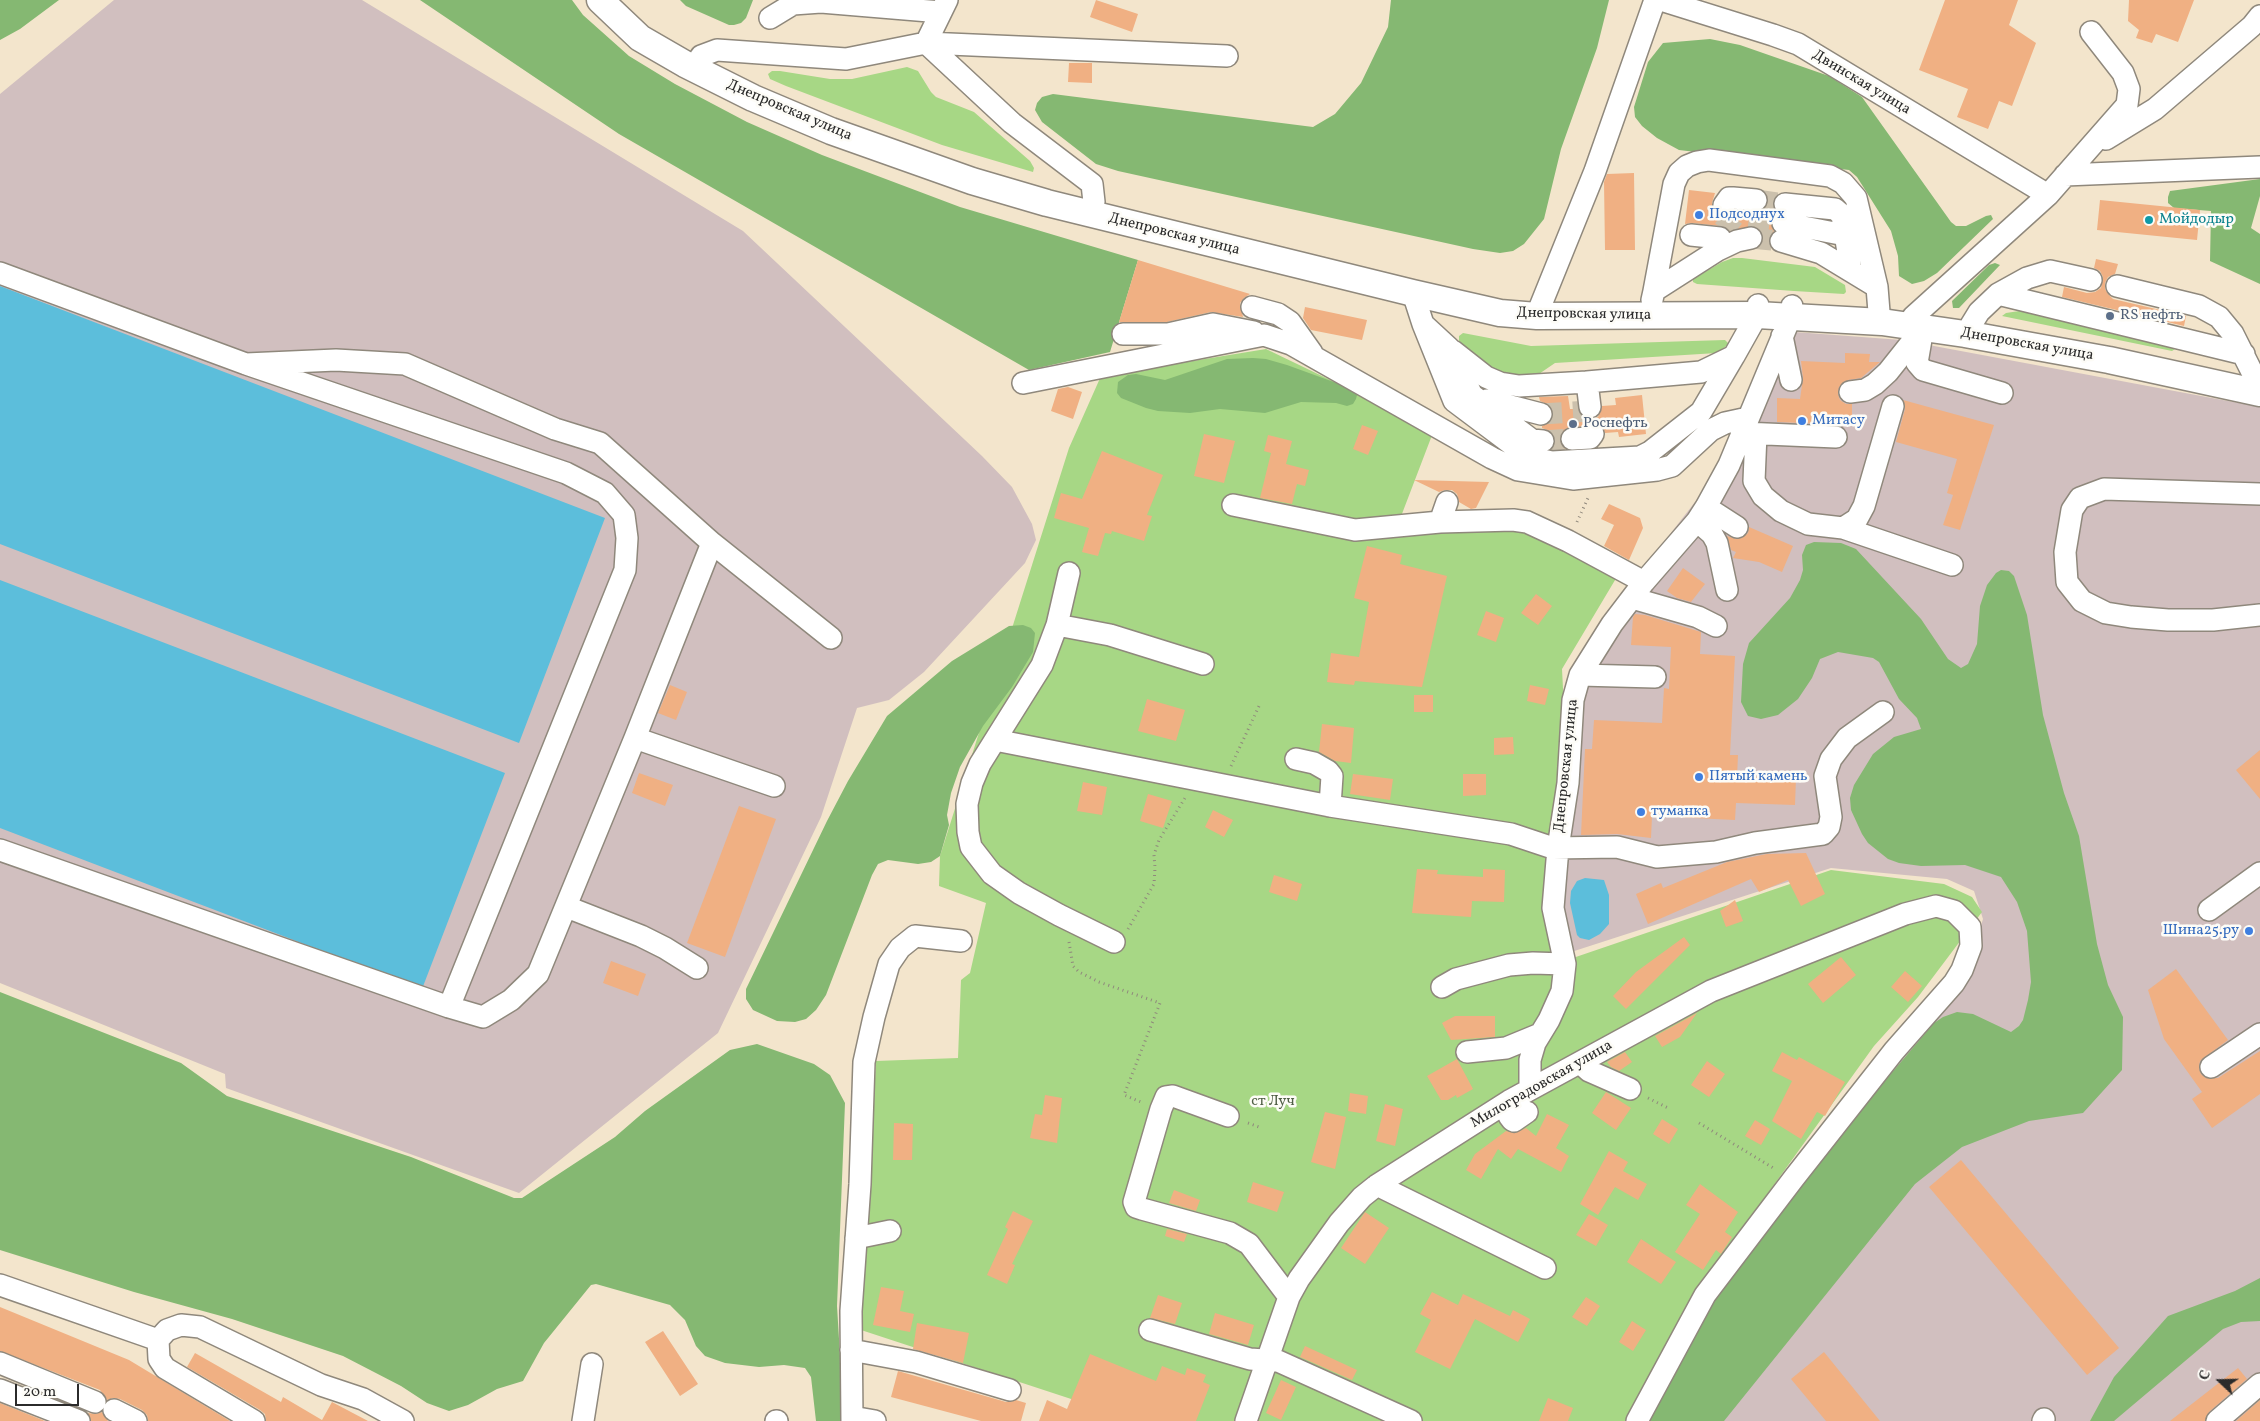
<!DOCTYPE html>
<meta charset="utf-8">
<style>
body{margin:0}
#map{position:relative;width:2260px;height:1421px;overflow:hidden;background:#f3e5cc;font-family:Vollkorn,serif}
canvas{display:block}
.north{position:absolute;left:2195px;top:1356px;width:50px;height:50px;-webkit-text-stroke:4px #fdfcf7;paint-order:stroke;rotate:291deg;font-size:14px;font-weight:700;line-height:20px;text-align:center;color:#2b2b2b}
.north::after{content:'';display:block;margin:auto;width:18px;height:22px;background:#2b2b2b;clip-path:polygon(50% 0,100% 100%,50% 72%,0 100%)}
.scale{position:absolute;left:15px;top:1384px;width:64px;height:22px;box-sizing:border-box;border:2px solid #2b2b2b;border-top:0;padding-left:6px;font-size:15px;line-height:18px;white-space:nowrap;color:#2b2b2b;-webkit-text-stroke:4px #fdfcf7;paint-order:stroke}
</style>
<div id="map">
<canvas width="2260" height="1421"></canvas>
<div class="north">С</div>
<div class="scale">20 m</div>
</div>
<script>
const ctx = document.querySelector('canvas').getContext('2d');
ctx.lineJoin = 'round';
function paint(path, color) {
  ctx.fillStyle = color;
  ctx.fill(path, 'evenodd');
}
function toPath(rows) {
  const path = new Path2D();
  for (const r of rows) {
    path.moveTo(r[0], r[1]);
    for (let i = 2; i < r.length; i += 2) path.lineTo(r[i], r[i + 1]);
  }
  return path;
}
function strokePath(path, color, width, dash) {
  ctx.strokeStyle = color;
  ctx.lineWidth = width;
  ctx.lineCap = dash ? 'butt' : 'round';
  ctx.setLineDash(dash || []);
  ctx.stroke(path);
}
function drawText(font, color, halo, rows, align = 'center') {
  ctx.font = font + ' Vollkorn,serif';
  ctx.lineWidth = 5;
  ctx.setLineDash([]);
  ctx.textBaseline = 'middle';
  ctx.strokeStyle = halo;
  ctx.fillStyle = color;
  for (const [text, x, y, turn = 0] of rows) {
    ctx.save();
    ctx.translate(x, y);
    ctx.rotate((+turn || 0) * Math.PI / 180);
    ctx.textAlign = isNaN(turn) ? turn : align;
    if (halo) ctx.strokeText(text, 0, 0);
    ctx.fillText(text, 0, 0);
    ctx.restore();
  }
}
paint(toPath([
 [114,0,362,0,743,231,982,456,1012,487,1032,524,1036,540,1025,563,924,672,889,700,857,708,821,817,718,1033,519,1193,226,1088,225,1074,0,983,0,94],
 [1781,331,1902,340,2260,407,2260,1421,1648,1421,1976,942,1983,919,1974,891,1947,879,1831,868,1565,954,1560,883,1586,677,1639,574,1723,466]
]), '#d1bfbf');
paint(toPath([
 [907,67,918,71,931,92,936,97,974,112,1030,161,1034,168,1033,172,942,145,786,86,770,79,768,74,772,71,780,71,830,79,852,79],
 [1733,258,1742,258,1815,267,1845,285,1846,292,1844,294,1794,291,1697,284,1693,282,1693,279,1722,262],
 [2033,309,2173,346,2175,349,2172,351,2002,316,2006,313],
 [1463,333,1531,346,1725,340,1729,344,1717,353,1555,363,1536,376,1521,377,1500,373,1485,366,1459,341,1459,336],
 [1266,349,1434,430,1400,519,1513,516,1624,565,1562,669,1564,708,1558,815,1549,864,1567,960,1831,870,1944,884,1972,897,1982,912,1918,997,1874,1046,1696,1293,1630,1421,1125,1421,1126,1417,861,1330,876,1061,958,1058,961,980,970,973,986,903,939,886,940,856,1069,448,1101,376]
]), '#a7d785');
paint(toPath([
 [0,0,59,0,20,29,0,40],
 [420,0,572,0,583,15,629,56,675,84,747,122,822,155,960,207,1138,260,1110,352,1029,370,619,134],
 [680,0,753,0,746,18,741,23,734,25,729,25,686,6],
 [1391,0,1609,0,1597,48,1561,149,1544,219,1524,244,1513,251,1500,253,1473,249,1118,171,1096,164,1042,122,1035,110,1037,103,1042,97,1053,94,1313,127,1335,114,1361,83,1388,27],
 [1710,39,1740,45,1829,76,1862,97,1951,222,1956,226,1966,226,1986,216,1991,215,1993,219,1937,273,1924,281,1912,284,1899,276,1898,256,1891,231,1857,177,1849,170,1679,150,1657,138,1642,126,1635,117,1634,107,1648,62,1663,43],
 [2260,179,2260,196,2251,228,2260,234,2260,284,2210,261,2211,211,2174,208,2168,203,2168,197,2170,191],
 [1995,263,2000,265,1959,308,1953,308,1952,301,1989,265],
 [1253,358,1266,359,1287,365,1342,385,1357,395,1356,399,1353,404,1347,406,1336,403,1301,402,1265,413,1220,409,1190,413,1158,411,1146,408,1121,398,1117,393,1118,382,1128,375,1136,374,1165,380,1227,359],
 [1814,542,1841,543,1856,549,1921,619,1948,659,1961,668,1968,664,1977,644,1980,606,1987,585,1996,573,2001,570,2009,571,2014,576,2027,615,2043,715,2064,793,2079,836,2097,944,2108,985,2123,1017,2122,1070,2083,1113,2029,1121,1962,1147,1915,1184,1724,1421,1649,1421,1655,1406,1712,1302,1839,1135,1934,1023,1943,1017,1957,1012,1973,1014,2011,1032,2019,1026,2023,1020,2028,1000,2031,982,2027,931,2017,902,2001,877,1965,865,1921,866,1899,863,1888,859,1868,843,1862,834,1851,810,1850,798,1854,785,1873,754,1894,737,1921,729,1917,718,1899,699,1879,662,1873,658,1838,652,1820,659,1812,678,1798,699,1778,715,1761,719,1748,716,1741,702,1743,664,1749,643,1790,598,1800,580,1803,570,1802,555,1806,545],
 [1023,625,1031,628,1035,633,1033,652,1012,687,983,726,960,767,951,793,947,815,949,825,940,856,931,862,918,864,888,860,878,864,872,875,826,995,816,1010,806,1019,795,1022,777,1021,753,1010,746,999,746,989,827,821,848,781,887,716,952,661,1009,626],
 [0,992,181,1063,227,1096,411,1157,514,1198,522,1198,615,1137,645,1111,730,1050,757,1044,814,1064,830,1075,845,1103,837,1306,844,1421,816,1421,811,1377,805,1368,784,1365,759,1367,725,1363,705,1356,696,1346,685,1320,670,1305,596,1284,591,1285,544,1343,523,1381,497,1389,468,1405,449,1411,427,1403,401,1386,343,1356,232,1319,134,1292,0,1250],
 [2260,1278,2260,1321,2241,1322,2223,1329,2114,1421,2090,1421,2114,1377,2168,1316,2235,1291]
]), '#85b872');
paint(toPath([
 [0,286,605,518,519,743,0,544],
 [0,580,505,773,422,989,0,828],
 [1585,878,1604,880,1609,895,1609,924,1600,934,1589,940,1580,938,1577,935,1570,903,1571,891,1577,881]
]), '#5cbedb');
paint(toPath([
 [1096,0,1138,14,1132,32,1090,17],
 [1945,0,2018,0,2009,25,2036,43,2012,106,1999,101,1988,129,1957,117,1968,89,1919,70],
 [2129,0,2194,0,2178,42,2156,34,2152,43,2136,38,2139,30,2128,21],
 [1069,63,1092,63,1092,83,1068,82],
 [1634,173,1635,250,1605,250,1604,182,1607,174],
 [1689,190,1715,193,1712,203,1712,210,1717,215,1723,217,1730,216,1735,211,1761,211,1766,207,1767,195,1776,196,1773,203,1776,213,1771,221,1774,231,1769,238,1771,248,1760,247,1763,241,1763,235,1760,229,1754,226,1730,231,1721,226,1692,223,1685,224],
 [2100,200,2200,210,2197,240,2097,230],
 [2096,259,2118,264,2115,274,2108,277,2105,283,2105,289,2109,295,2113,299,2186,316,2184,326,2062,297,2064,287,2087,293,2095,292,2101,288,2103,277,2100,271,2094,268],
 [1138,260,1250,294,1244,298,1240,303,1243,317,1211,312,1167,322,1119,322],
 [1305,307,1367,320,1362,340,1311,330,1303,318],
 [1845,353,1870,354,1869,362,1880,362,1861,378,1848,380,1839,387,1838,394,1840,400,1846,404,1852,404,1852,425,1777,422,1777,398,1800,399,1803,378,1801,361,1845,363],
 [1068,387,1082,392,1073,419,1051,411,1058,389],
 [1642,395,1646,434,1619,437,1618,432,1605,433,1600,424,1589,422,1584,426,1565,429,1560,439,1565,449,1553,449,1555,442,1554,435,1550,431,1542,428,1542,426,1550,422,1553,411,1549,405,1540,401,1539,397,1568,396,1570,409,1578,409,1580,415,1591,419,1598,417,1602,406,1616,405,1615,398],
 [1903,400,1994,425,1960,530,1943,525,1953,495,1947,493,1957,459,1896,442,1905,409],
 [1362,425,1378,431,1368,455,1353,449],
 [1204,434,1235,441,1224,483,1194,476],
 [1268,435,1292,441,1286,464,1309,470,1305,486,1297,484,1292,504,1260,498,1271,453,1264,451],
 [1102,451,1163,475,1147,515,1152,516,1144,541,1112,531,1111,534,1105,533,1098,556,1082,552,1089,528,1054,518,1061,493,1082,499],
 [1414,480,1489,482,1476,508,1471,509,1459,502,1457,494,1452,490,1445,490,1439,492],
 [1609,504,1640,518,1643,528,1629,560,1604,546,1614,525,1601,519],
 [1749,527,1793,546,1782,572,1759,562,1733,558,1736,552,1731,550,1727,536,1736,539,1742,538,1748,533],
 [1367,546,1402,555,1400,564,1447,576,1422,687,1355,681,1354,685,1327,682,1331,653,1359,657,1369,602,1354,598],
 [1683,568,1705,584,1691,602,1677,598,1667,591],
 [1536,594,1552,606,1538,625,1521,613],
 [1486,611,1504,618,1496,642,1477,635],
 [1635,614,1645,615,1701,632,1700,654,1735,656,1730,755,1738,755,1737,777,1796,778,1795,805,1736,803,1735,820,1652,816,1651,838,1617,834,1581,835,1585,749,1592,749,1594,720,1662,723,1664,688,1669,689,1671,647,1631,645,1633,617],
 [670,685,687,692,676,720,658,713],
 [1530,685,1549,689,1545,705,1527,701],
 [1414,695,1433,695,1433,712,1414,712],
 [1147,699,1185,710,1176,741,1138,731],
 [1322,724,1354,728,1351,763,1335,761,1319,752],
 [1513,737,1514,754,1494,755,1494,738],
 [2260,750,2260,799,2236,770],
 [639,773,673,785,665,806,632,793],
 [1353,774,1393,779,1390,800,1350,794],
 [1463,774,1486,774,1486,795,1463,796],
 [1083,782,1107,787,1102,815,1077,811],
 [1148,794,1172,801,1163,828,1140,821],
 [739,806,776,819,725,957,687,943],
 [1213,810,1233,820,1224,837,1205,827],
 [1806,853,1825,894,1801,906,1788,880,1759,892,1751,879,1648,924,1636,894,1661,883,1663,888,1727,862,1767,854],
 [1417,869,1438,870,1437,874,1483,877,1483,869,1505,870,1504,902,1472,901,1471,917,1412,913],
 [1274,875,1302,884,1297,901,1269,892],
 [1735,900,1743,921,1726,927,1720,911],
 [1684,937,1690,945,1626,1009,1613,996,1636,972],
 [1841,957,1856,975,1823,1003,1808,984],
 [611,961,646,974,638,996,603,983],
 [2176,969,2228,1040,2200,1061,2199,1068,2201,1074,2206,1078,2218,1078,2260,1051,2260,1094,2212,1128,2192,1099,2202,1092,2164,1039,2148,990],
 [1905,971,1922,986,1908,1002,1891,987],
 [1697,1013,1680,1037,1662,1047,1655,1036],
 [1455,1016,1495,1016,1495,1037,1451,1040,1442,1023],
 [1625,1052,1632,1062,1619,1071,1611,1067,1607,1062],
 [1782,1052,1797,1060,1799,1057,1845,1082,1825,1116,1817,1112,1801,1139,1772,1121,1792,1081,1772,1071],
 [1457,1059,1473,1089,1457,1098,1456,1095,1448,1100,1441,1100,1427,1076],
 [1707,1061,1725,1074,1709,1097,1691,1085],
 [1606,1092,1631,1108,1616,1130,1592,1113],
 [1350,1093,1368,1096,1366,1114,1348,1111],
 [1045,1095,1062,1098,1057,1143,1030,1138,1035,1114,1042,1115],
 [1385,1104,1403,1109,1395,1146,1376,1141],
 [1325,1112,1346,1117,1335,1169,1311,1162],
 [1547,1114,1569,1125,1556,1148,1569,1156,1561,1172,1518,1149,1511,1159,1498,1149,1481,1179,1466,1170,1475,1154,1506,1131,1515,1133,1526,1128,1536,1136],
 [1662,1119,1678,1129,1669,1144,1653,1134],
 [1755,1120,1770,1129,1761,1145,1745,1136],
 [894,1123,913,1124,912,1160,893,1160],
 [1609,1151,1628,1162,1623,1171,1647,1184,1638,1200,1615,1187,1598,1215,1580,1204],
 [1961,1160,2119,1348,2087,1375,1929,1187],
 [1253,1182,1284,1192,1277,1212,1247,1202],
 [1700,1184,1738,1212,1725,1232,1732,1237,1721,1254,1716,1250,1703,1270,1675,1252,1700,1214,1686,1205],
 [1174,1190,1200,1200,1196,1211,1169,1203],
 [1013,1211,1033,1221,1012,1264,1015,1265,1007,1284,987,1275,1008,1229,1005,1227],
 [1365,1212,1389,1228,1365,1264,1341,1248],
 [1589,1214,1608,1225,1596,1246,1576,1235],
 [1167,1229,1187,1234,1184,1242,1165,1236],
 [1641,1239,1676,1262,1661,1284,1627,1262],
 [881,1287,904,1291,900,1311,914,1314,910,1332,873,1325],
 [1432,1292,1458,1305,1463,1294,1510,1316,1513,1310,1530,1319,1518,1342,1475,1319,1450,1369,1415,1352,1431,1320,1420,1314],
 [1158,1295,1182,1303,1175,1324,1150,1318],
 [1586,1297,1600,1306,1587,1326,1572,1317],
 [0,1307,129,1360,230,1421,148,1421,147,1415,142,1410,120,1399,113,1398,107,1400,100,1390,0,1351],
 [1215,1313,1254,1325,1248,1345,1209,1334],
 [1632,1321,1646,1330,1633,1351,1619,1342],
 [917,1323,969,1333,963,1363,913,1349],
 [663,1331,698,1384,680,1396,645,1342],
 [1305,1346,1357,1370,1352,1380,1300,1357],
 [1824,1352,1880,1421,1826,1421,1791,1379],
 [195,1353,281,1402,283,1397,322,1420,332,1402,368,1421,266,1421,265,1414,260,1410,187,1367],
 [1090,1354,1156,1381,1162,1366,1185,1375,1187,1368,1206,1375,1203,1382,1210,1385,1196,1421,1039,1421,1047,1400,1067,1409],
 [2238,1368,2247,1379,2209,1412,2205,1421,2170,1421],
 [898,1371,1006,1402,1016,1400,1026,1403,1021,1421,981,1421,891,1397],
 [1281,1380,1296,1387,1281,1420,1266,1413],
 [1548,1398,1573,1408,1568,1421,1539,1421],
 [2260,1400,2260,1421,2236,1421],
 [0,1403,45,1421,0,1421],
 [102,1412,108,1421,91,1421,88,1413,96,1414]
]), '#f0b083');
strokePath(toPath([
 [1756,200,1785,204],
 [1723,230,1734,217,1783,223],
 [1751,238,1781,241],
 [1541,414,1590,411],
 [1543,441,1572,439]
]), '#cbc0ac', 21, [21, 11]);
const minor = toPath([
 [947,0,926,43,1227,56],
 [1661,0,1773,35,1798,44,2048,195],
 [770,18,793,4,821,2,941,12],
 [701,56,717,50,846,59,926,43,1012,123,1092,184,1094,202],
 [2106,139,2155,109,2252,26,2260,16],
 [2065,175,2260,167],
 [1785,204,1835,209,1842,215,1851,271],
 [1724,205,1729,198,1733,198,1756,200],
 [1783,223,1845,235],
 [1691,235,1720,238],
 [1781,241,1821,253,1877,287,1879,312],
 [0,273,246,364,566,473,605,493,624,515,627,538,625,570,449,1007],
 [2117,286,2199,306,2219,317,2233,334,2258,384],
 [1654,291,1674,184,1679,173,1687,166,1697,162,1709,160,1830,176,1843,183,1856,198,1877,287],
 [1413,293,1423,324,1449,348,1472,395,1532,440,1543,441],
 [1998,294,2244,354],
 [1652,300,1654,291,1718,250,1737,241,1751,238],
 [1252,307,1278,314,1290,322,1312,353],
 [1540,307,1595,171,1655,0],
 [1913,317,2048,195,2127,105,2129,89,2123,73,2091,32],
 [1423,324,1454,401,1522,452,1533,458,1552,462,1640,457,1650,452,1701,412,1734,356],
 [1971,325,1979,312,1998,294,2027,278,2050,271,2091,280],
 [1123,334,1168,334,1213,324,1254,332],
 [1782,336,1791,380],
 [1453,351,1486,377,1500,383,1519,386,1587,382],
 [1023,383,1264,335,1291,344,1492,458,1518,470,1573,479,1657,470,1672,466,1711,430,1725,423,1748,418],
 [1850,392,1865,390,1875,384,1888,372,1923,328,1917,363,1923,370,2002,393],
 [1487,400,1541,414],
 [1590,407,1587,382,1701,372,1734,356,1757,315,1758,305],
 [1743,433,1836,437],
 [1756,434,1754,481,1763,496,1781,511,1808,524,1843,528,1952,565],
 [1572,439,1590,438,1593,434],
 [2260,494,2104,489,2080,498,2072,510,2065,552,2067,582,2082,601,2106,613,2131,617,2168,620,2213,620,2260,615],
 [1233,505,1355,530,1440,522,1513,520,1527,522,1568,541,1644,582],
 [1706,507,1737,527],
 [1697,521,1712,534,1717,543,1727,590],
 [1440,522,1447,502],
 [1843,528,1857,519,1864,506,1893,406],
 [712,543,831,638],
 [1632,598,1698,617,1716,626],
 [1057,625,1110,635,1203,664],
 [1580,675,1655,677],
 [635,738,774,786],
 [995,740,1042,665,1057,625,1069,573],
 [1296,759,1314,763,1328,771,1332,776,1330,806],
 [0,850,449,1007,483,1017,511,1000,538,974,635,738,712,543,600,443,555,429,405,364,336,360,246,364],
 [567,907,641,936,665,948,697,968],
 [2209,910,2260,873],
 [1114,942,1059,915,1019,893,992,874,971,847,968,832,967,804,972,783,980,764,995,740,1330,806,1511,834,1553,848,1617,847,1657,857,1716,852,1755,843,1823,834,1829,827,1831,817,1825,776,1831,759,1847,738,1883,712],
 [1442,987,1456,979,1509,965,1533,963,1565,964],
 [1467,1052,1506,1048,1540,1034],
 [1580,1063,1589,1071,1630,1089],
 [2211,1067,2260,1034],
 [1530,1089,1530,1060,1535,1043,1549,1020,1562,991,1565,964,1553,908,1558,848,1568,783,1573,700,1580,675,1612,624,1644,582,1697,521,1706,507,1729,465,1791,316,1792,306],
 [1509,1101,1509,1116,1512,1120,1514,1121,1527,1112],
 [1228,1116,1173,1096,1166,1097,1161,1109,1134,1202,1136,1207,1142,1209,1230,1233,1249,1244,1289,1297],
 [1377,1185,1545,1268],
 [856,1238,890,1231],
 [0,1285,158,1340,167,1330,181,1325,200,1327,321,1385,363,1399,403,1421],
 [1150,1330,1250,1359,1278,1361,1411,1421],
 [158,1340,159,1359,165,1368,254,1421],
 [851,1350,916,1362,1010,1390],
 [0,1363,95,1402],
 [0,1390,79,1421],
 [114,1410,136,1421],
 [852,1417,875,1421],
 [583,1421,592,1364],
 [776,1421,777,1421],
 [852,1421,851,1311,860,1184,864,1062,874,1017,889,964,900,948,915,936,961,941],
 [1246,1421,1289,1297,1299,1279,1339,1223,1362,1197,1377,1185,1509,1101,1711,991,1905,914,1936,906,1954,911,1970,927,1971,946,1962,970,1954,983,1894,1051,1794,1178,1705,1295,1637,1421],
 [2043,1421,2044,1419],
 [2217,1421,2260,1384]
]);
const major = toPath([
 [600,0,640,38,685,64,753,98,831,131,972,181,1047,203,1413,293,1500,313,1537,316,1757,315,1882,322,1965,334,2109,360,2260,393]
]);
strokePath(minor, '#8f887c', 24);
strokePath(major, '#8f887c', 29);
strokePath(toPath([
 [1577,522,1588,498],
 [1231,766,1260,704],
 [1128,929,1154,884,1155,868,1154,855,1159,840,1185,798],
 [1069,942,1073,966,1079,972,1099,982,1160,1003,1124,1095,1141,1102],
 [1648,1098,1670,1109],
 [1248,1123,1259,1127],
 [1699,1123,1775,1169]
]), '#8f887c', 3, [1, 4]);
strokePath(minor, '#fff', 21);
strokePath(major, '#fff', 26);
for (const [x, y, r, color] of [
 [1699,215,5,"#3f7fe0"],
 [2149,220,5,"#0f9aa8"],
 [2110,316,5,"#5c6f8a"],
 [1802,421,5,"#3f7fe0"],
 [1573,424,5,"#5c6f8a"],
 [1699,777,5,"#3f7fe0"],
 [1641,812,5,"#3f7fe0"],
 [2249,931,5,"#3f7fe0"]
]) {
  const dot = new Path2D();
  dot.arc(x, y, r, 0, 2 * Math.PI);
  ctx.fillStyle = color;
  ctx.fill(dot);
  strokePath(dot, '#fdfcf7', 2);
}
drawText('15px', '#2b2b2b', '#fdfcf7', [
 ["Двинская улица",1861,83,31],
 ["Днепровская улица",789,111,23],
 ["Днепровская улица",1174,235,14],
 ["Днепровская улица",1584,315,1],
 ["Днепровская улица",2027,345,10],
 ["Днепровская улица",1567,766,-84],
 ["Милоградовская улица",1542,1085,-30]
]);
drawText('15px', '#366cbe', '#fdfcf7', [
 ["Подсоднух",1709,215],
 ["Митасу",1812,421],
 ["Пятый камень",1709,777],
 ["туманка",1651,812],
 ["Шина25.ру",2239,931,"right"]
], 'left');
drawText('15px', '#0d838f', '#fdfcf7', [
 ["Мойдодыр",2159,220]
], 'left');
drawText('15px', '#4e5e75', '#fdfcf7', [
 ["RS нефть",2120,316],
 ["Роснефть",1583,424]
], 'left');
drawText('15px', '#505f46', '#fdfcf7', [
 ["ст Луч",1273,1102]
]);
</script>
